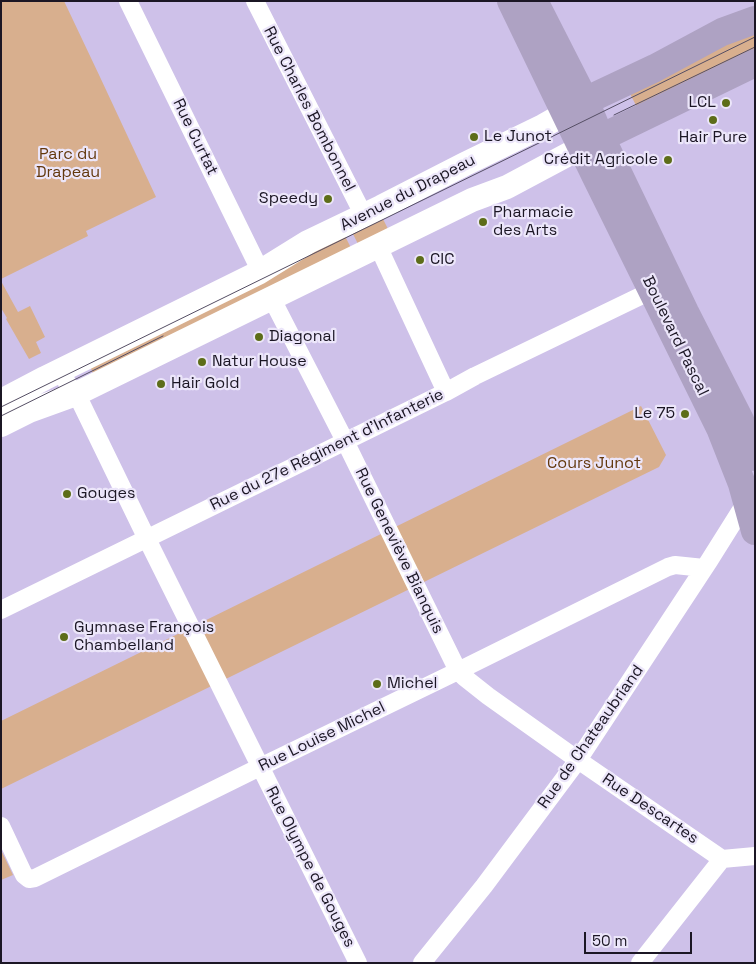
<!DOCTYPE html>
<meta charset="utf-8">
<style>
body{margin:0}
#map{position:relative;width:756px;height:964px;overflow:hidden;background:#cec1e9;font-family:"Space Grotesk",sans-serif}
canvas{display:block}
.frame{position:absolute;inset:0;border:2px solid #1b1624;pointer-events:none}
.scale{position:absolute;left:584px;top:932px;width:108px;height:22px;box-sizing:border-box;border:2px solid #1b1624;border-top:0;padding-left:6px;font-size:15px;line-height:18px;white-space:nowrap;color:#1b1624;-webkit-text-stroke:4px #ece6fa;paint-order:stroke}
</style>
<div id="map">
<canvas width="756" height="964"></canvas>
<div class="frame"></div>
<div class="scale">50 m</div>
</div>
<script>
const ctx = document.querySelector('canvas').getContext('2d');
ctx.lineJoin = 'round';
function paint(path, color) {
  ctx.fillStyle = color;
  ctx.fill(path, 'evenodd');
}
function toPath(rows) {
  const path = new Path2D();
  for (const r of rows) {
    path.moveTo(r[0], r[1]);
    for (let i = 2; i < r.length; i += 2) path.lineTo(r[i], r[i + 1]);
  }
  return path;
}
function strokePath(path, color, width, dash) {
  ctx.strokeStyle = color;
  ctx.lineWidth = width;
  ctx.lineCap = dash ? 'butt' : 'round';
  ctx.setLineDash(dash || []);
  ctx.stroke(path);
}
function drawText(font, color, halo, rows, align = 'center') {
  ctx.font = font + ' "Space Grotesk",sans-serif';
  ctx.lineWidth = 4.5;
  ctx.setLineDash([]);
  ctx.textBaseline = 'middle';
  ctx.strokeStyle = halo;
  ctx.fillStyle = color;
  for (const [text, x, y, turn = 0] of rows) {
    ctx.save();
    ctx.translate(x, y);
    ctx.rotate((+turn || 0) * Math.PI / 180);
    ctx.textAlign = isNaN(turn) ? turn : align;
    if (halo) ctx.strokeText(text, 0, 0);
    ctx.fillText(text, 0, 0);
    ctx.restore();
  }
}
paint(toPath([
 [1,1,64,1,100,77,156,197,86,231,88,236,1,279],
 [755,25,755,57,640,113,627,88],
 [380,213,391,235,361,250,350,228],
 [343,232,354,254,96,380,88,362],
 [1,281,18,312,30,306,45,337,36,342,41,353,29,359,6,319,7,318,1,308],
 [641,406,666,455,659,467,1,789,1,721],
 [1,850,13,875,1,880]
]), '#d8af8e');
strokePath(toPath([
 [128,1,256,262,258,273],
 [255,1,364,216],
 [378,246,446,392],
 [272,299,345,441,458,671,464,677,488,696,578,760,722,859],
 [62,370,67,383,76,394,80,401,147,539,358,963],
 [1,610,446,392,475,376,653,290],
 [1,826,24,875,29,879,35,878,260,767,458,671,668,567,675,565,704,568],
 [422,963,484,886,578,760,709,561,746,502],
 [640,963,722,859,755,856]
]), '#fff', 18);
strokePath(toPath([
 [1,401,45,378,258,273,308,242,381,207,465,164,543,126,566,113],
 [1,425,29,411,76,394,472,200,507,187,582,147]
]), '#fff', 24);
strokePath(toPath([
 [511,1,595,175,720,428,742,484,755,531],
 [534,1,585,101,595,125,685,312,740,420,755,457],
 [569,111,585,101,655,68,722,32,755,20],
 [586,145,755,63]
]), '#aea2c3', 28);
strokePath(toPath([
 [614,115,755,47],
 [1,407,755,37],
 [1,416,163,336]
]), '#554e64', 1);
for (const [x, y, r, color] of [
 [726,103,5,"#5d6d19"],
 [713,120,5,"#5d6d19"],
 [474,137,5,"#5d6d19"],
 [668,160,5,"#5d6d19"],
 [328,199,5,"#5d6d19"],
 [483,222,5,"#5d6d19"],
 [420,260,5,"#5d6d19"],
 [259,337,5,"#5d6d19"],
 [202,362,5,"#5d6d19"],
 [161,384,5,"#5d6d19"],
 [685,414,5,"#5d6d19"],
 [67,494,5,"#5d6d19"],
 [64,637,5,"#5d6d19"],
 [377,684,5,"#5d6d19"]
]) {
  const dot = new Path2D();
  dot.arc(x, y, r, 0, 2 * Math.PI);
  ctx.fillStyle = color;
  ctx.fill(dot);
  strokePath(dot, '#ece6fa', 2);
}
drawText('16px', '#1b1624', '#ece6fa', [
 ["LCL",716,103,"right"],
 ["Le Junot",484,137],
 ["Hair Pure",713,138,"center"],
 ["Crédit Agricole",658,160,"right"],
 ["Speedy",318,199,"right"],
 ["Pharmacie",493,213],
 ["des Arts",493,231],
 ["CIC",430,260],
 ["Diagonal",269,337],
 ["Natur House",212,362],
 ["Hair Gold",171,384],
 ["Le 75",675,414,"right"],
 ["Gouges",77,494],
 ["Gymnase François",74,628],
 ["Chambelland",74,646],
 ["Michel",387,684]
], 'left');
drawText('16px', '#1b1624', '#ece6fa', [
 ["Rue Charles Bombonnel",309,109,63],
 ["Rue Curtat",195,137,64],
 ["Avenue du Drapeau",408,193,-27],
 ["Boulevard Pascal",675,336,64],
 ["Rue du 27e Régiment d'Infanterie",327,450,-26],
 ["Rue Geneviève Bianquis",399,551,64],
 ["Rue Louise Michel",322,737,-26],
 ["Rue de Chateaubriand",591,737,-55],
 ["Rue Descartes",650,809,34],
 ["Rue Olympe de Gouges",310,867,63]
]);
drawText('16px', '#63380d', '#ece6fa', [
 ["Parc du",68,155],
 ["Drapeau",68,173],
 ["Cours Junot",594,464]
]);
</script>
